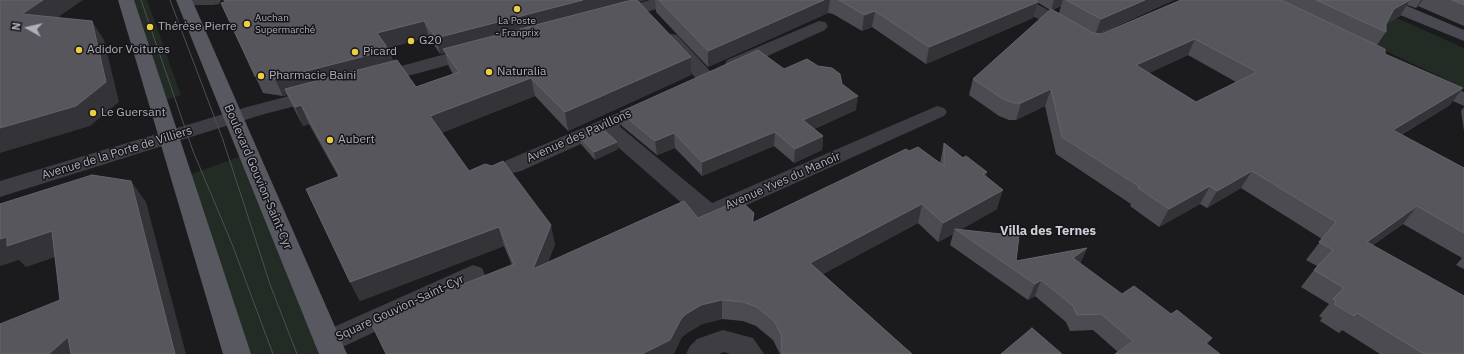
<!DOCTYPE html>
<meta charset="utf-8">
<style>
body{margin:0}
#map{position:relative;width:1464px;height:354px;overflow:hidden;background:#1b1a1d;font-family:"IBM Plex Sans",sans-serif}
canvas{display:block}
.north{position:absolute;left:8px;top:8px;width:40px;height:40px;-webkit-text-stroke:3px #161518;paint-order:stroke;rotate:278deg;font-size:11px;font-weight:700;line-height:16px;text-align:center;color:#adafbc}
.north::after{content:'';display:block;margin:auto;width:14px;height:18px;background:#adafbc;clip-path:polygon(50% 0,100% 100%,50% 72%,0 100%)}
</style>
<div id="map">
<canvas width="1464" height="354"></canvas>
<div class="north">N</div>
</div>
<script>
const ctx = document.querySelector('canvas').getContext('2d');
ctx.lineJoin = 'round';
function paint(path, color) {
  ctx.fillStyle = color;
  ctx.fill(path, 'evenodd');
}
function toPath(rows) {
  const path = new Path2D();
  for (const r of rows) {
    path.moveTo(r[0], r[1]);
    for (let i = 2; i < r.length; i += 2) path.lineTo(r[i], r[i + 1]);
  }
  return path;
}
function strokePath(path, color, width, dash) {
  ctx.strokeStyle = color;
  ctx.lineWidth = width;
  ctx.lineCap = dash ? 'butt' : 'round';
  ctx.setLineDash(dash || []);
  ctx.stroke(path);
}
function drawText(font, color, halo, rows, align = 'center') {
  ctx.font = font + ' "IBM Plex Sans",sans-serif';
  ctx.lineWidth = 3;
  ctx.setLineDash([]);
  ctx.textBaseline = 'middle';
  ctx.strokeStyle = halo;
  ctx.fillStyle = color;
  for (const [text, x, y, turn = 0] of rows) {
    ctx.save();
    ctx.translate(x, y);
    ctx.rotate((+turn || 0) * Math.PI / 180);
    ctx.textAlign = isNaN(turn) ? turn : align;
    if (halo) ctx.strokeText(text, 0, 0);
    ctx.fillText(text, 0, 0);
    ctx.restore();
  }
}
paint(toPath([
 [133,0,147,0,181,95,166,100],
 [1357,0,1464,48,1464,88,1375,46],
 [241,156,322,354,248,354,189,175]
]), '#222b24');
paint(toPath([
 [180,0,221,0,219,4,213,5,188,5,182,4,180,0],
 [650,0,676,0,674,4,615,21,609,20,606,16,609,12,650,0],
 [1010,0,1030,0,1076,26,1079,30,1076,34,1070,35,1064,34,1012,4,1010,0],
 [819,21,825,22,828,26,825,30,741,68,734,70,727,68,725,64,727,60,819,21],
 [671,34,677,35,712,73,715,77,712,81,705,83,698,81,665,43,662,39,665,35,671,34],
 [475,46,481,48,484,52,481,56,375,85,368,83,365,79,368,75,475,46],
 [319,88,326,90,329,94,326,98,261,115,0,197,0,181,247,107,319,88],
 [937,106,944,108,947,112,944,116,709,222,701,220,603,134,521,171,513,173,505,171,502,166,505,161,618,113,625,114,628,119,625,124,619,126,712,203,937,106],
 [473,265,482,268,485,275,482,282,336,350,327,353,318,350,314,342,318,334,473,265],
 [723,330,753,338,764,354,730,354,724,352,719,354,686,354,690,346,697,339,723,330]
]), '#3d3d43');
paint(toPath([
 [1371,0,1393,0,1464,30,1464,41,1373,4,1371,0],
 [1431,78,1464,92,1464,106,1424,88,1421,84,1424,80,1431,78]
]), '#494a51');
paint(toPath([
 [118,0,134,0,251,354,223,354,118,0],
 [176,0,192,0,347,354,319,354,176,0]
]), '#575860');
strokePath(toPath([
 [141,0,193,151,232,244,273,354],
 [170,0,223,140,271,287,297,354]
]), '#4e4f56', 1);
paint(toPath([
 [224,0,646,0,639,2,691,75,568,131,535,96,441,133,469,171,555,244,548,262,698,218,754,213,754,222,909,151,940,163,944,143,963,158,987,172,986,176,997,209,960,230,1016,261,1087,248,1080,264,1122,294,1171,314,1118,352,1093,330,1070,331,1066,322,1035,296,1028,300,950,245,953,234,938,242,918,223,823,274,912,354,780,354,773,340,756,326,743,321,722,319,702,324,687,333,682,337,512,265,504,246,360,301,350,282,338,176,309,124,303,126,287,95,283,96,263,93,255,76],
 [429,37,440,54,445,53,449,67,453,74,416,87,393,61,389,50,388,48],
 [655,0,1174,0,1099,34,1101,34,1181,0,1464,0,1464,26,1418,6,1416,8,1407,5,1400,16,1386,24,1386,32,1377,45,1385,54,1450,105,1401,135,1464,168,1464,269,1456,265,1462,258,1403,224,1373,245,1464,354,1380,354,1342,330,1339,333,1320,321,1322,318,1319,316,1329,304,1301,287,1314,270,1317,266,1306,260,1322,239,1241,188,1207,208,1200,204,1159,227,1130,206,1131,204,1056,154,1045,106,1016,120,1009,120,999,116,969,95,973,79,1050,10,1037,2,1033,18,926,64,872,27,862,31,833,14,828,13,708,67,656,12],
 [1061,6,1059,13,1052,10],
 [1188,55,1236,82,1196,102,1149,73],
 [784,69,842,84,856,110,814,129,823,136,822,150,794,163,774,146,702,176,675,148,657,155,622,126,620,112],
 [1464,107,1464,131,1461,111],
 [580,137,618,149,595,160,581,144]
]), '#4c4b52');
paint(toPath([
 [43,0,83,0,35,33,22,14],
 [583,0,646,0,446,53,443,49,445,53,440,54,436,38],
 [824,0,830,0,828,13,708,67,708,51],
 [1054,0,1063,0,1061,6,1051,10],
 [1145,0,1174,0,1095,35,1101,19],
 [1410,0,1400,16,1384,25,1394,9],
 [1421,0,1423,0,1418,6,1416,8],
 [1038,2,1033,18,926,64,929,47],
 [875,11,872,27,862,31,864,15],
 [92,21,104,40,119,102,90,126,0,153,0,128],
 [424,21,429,37,383,49,377,33],
 [1195,39,1188,55,1130,82,1136,65],
 [389,50,395,66,285,89,287,95,283,96,275,79],
 [691,57,691,75,568,131,565,112],
 [531,78,535,96,436,135,430,116],
 [1463,88,1450,105,1380,147,1393,130],
 [1051,89,1045,106,1016,120,1021,103],
 [858,96,856,110,802,134,803,120],
 [301,105,309,124,303,126,295,107],
 [775,132,774,146,702,176,702,162],
 [674,133,675,148,657,155,655,141],
 [823,136,822,150,794,163,795,149],
 [617,142,618,149,595,160,594,152],
 [1252,171,1241,188,1207,208,1217,191],
 [987,172,981,191,983,174],
 [131,181,146,202,186,354,175,354],
 [1210,186,1200,204,1159,227,1169,209],
 [1003,190,997,209,958,231,955,229,953,234,938,242,943,223],
 [922,204,918,223,808,282,810,263],
 [1417,206,1403,224,1353,259,1367,242],
 [754,213,754,232,752,223],
 [551,225,555,244,538,288,533,269],
 [499,227,504,246,360,301,350,282],
 [52,231,70,252,26,267,19,260,0,266,0,239,7,237],
 [1087,248,1080,264,1073,258],
 [1041,280,1035,296,1028,300,1035,284],
 [722,300,722,319,702,324,687,333,682,337,674,354,642,354,686,314,701,305],
 [68,337,84,354,49,354],
 [1212,338,1202,353,1206,343]
]), '#343338');
const building = toPath([
 [0,0,43,0,22,14,92,21,106,82,76,106,0,128,0,0],
 [224,0,583,0,436,38,424,21,377,33,389,50,275,79,255,76,221,3,225,2,224,0],
 [632,0,637,0,691,57,565,112,531,78,430,116,469,171,485,164,492,166,503,161,551,225,533,269,684,201,698,218,740,200,754,213,752,223,906,149,909,151,918,147,944,166,944,143,963,158,966,156,987,172,983,174,1003,190,943,223,922,204,810,263,912,354,782,354,781,334,774,321,757,307,743,302,722,300,701,305,686,314,681,319,670,340,642,354,386,354,370,321,514,264,499,227,350,282,306,189,340,176,301,105,295,107,285,89,397,60,416,87,459,72,443,49,632,0],
 [659,0,824,0,708,51,659,0],
 [839,0,1035,0,1038,2,929,47,875,11,864,15,839,0],
 [1066,0,1145,0,1101,19,1066,0],
 [1181,0,1281,0,1385,49,1385,54,1463,88,1393,130,1464,168,1464,233,1417,206,1367,242,1464,296,1464,354,1424,354,1357,313,1354,316,1334,304,1336,301,1333,299,1344,288,1314,270,1333,250,1319,242,1336,222,1252,171,1217,191,1210,186,1169,209,1138,188,1140,187,1062,137,1051,89,1021,103,1014,103,1003,99,973,79,1051,9,1093,33,1101,34,1181,0],
 [1195,39,1257,72,1196,102,1136,65,1195,39],
 [1316,0,1410,0,1394,9,1386,24,1386,32,1316,0],
 [1452,0,1464,0,1464,5,1452,0],
 [758,50,784,69,807,59,818,66,832,68,840,74,842,84,858,96,803,120,823,136,795,149,775,132,702,162,674,133,655,141,620,112,758,50],
 [601,127,617,142,594,152,580,137,601,127],
 [92,175,131,181,175,354,71,354,68,337,49,354,0,354,0,324,60,300,52,231,7,246,7,237,0,239,0,204,92,175],
 [955,229,1019,236,1016,261,1087,248,1073,258,1122,294,1134,286,1171,314,1177,310,1212,338,1206,343,1220,354,1115,354,1133,341,1101,314,1077,315,1073,306,1041,280,1035,284,955,229],
 [1032,328,1062,354,1001,354,1032,328]
]);
paint(building, '#57565d');
strokePath(building, '#64646c', 1);
for (const [x, y, r, color] of [
 [517,9,4,"#edce41"],
 [247,24,4,"#edce41"],
 [150,27,4,"#edce41"],
 [411,41,4,"#edce41"],
 [79,50,4,"#edce41"],
 [355,52,4,"#edce41"],
 [489,72,4,"#edce41"],
 [261,76,4,"#edce41"],
 [93,113,4,"#edce41"],
 [330,140,4,"#edce41"]
]) {
  const dot = new Path2D();
  dot.arc(x, y, r, 0, 2 * Math.PI);
  ctx.fillStyle = color;
  ctx.fill(dot);
  strokePath(dot, '#161518', 1.5);
}
drawText('10px', '#adafbc', '#161518', [
 ["Auchan",255,18],
 ["Supermarché",255,30],
 ["La Poste",517,21,"center"],
 ["- Franprix",517,33,"center"]
], 'left');
drawText('12px', '#adafbc', '#161518', [
 ["Thérèse Pierre",158,27],
 ["G20",419,41],
 ["Adidor Voitures",87,50],
 ["Picard",363,52],
 ["Naturalia",497,72],
 ["Pharmacie Baini",269,76],
 ["Le Guersant",101,113],
 ["Aubert",338,140]
], 'left');
drawText('12px', '#adafbc', '#161518', [
 ["Avenue des Pavillons",579,136,-24],
 ["Avenue de la Porte de Villiers",117,153,-17],
 ["Boulevard Gouvion-Saint-Cyr",258,177,67],
 ["Avenue Yves du Manoir",783,181,-24],
 ["Square Gouvion-Saint-Cyr",400,308,-25]
]);
drawText('bold 13px', '#cecfd8', '#161518', [
 ["Villa des Ternes",1048,231]
]);
</script>
